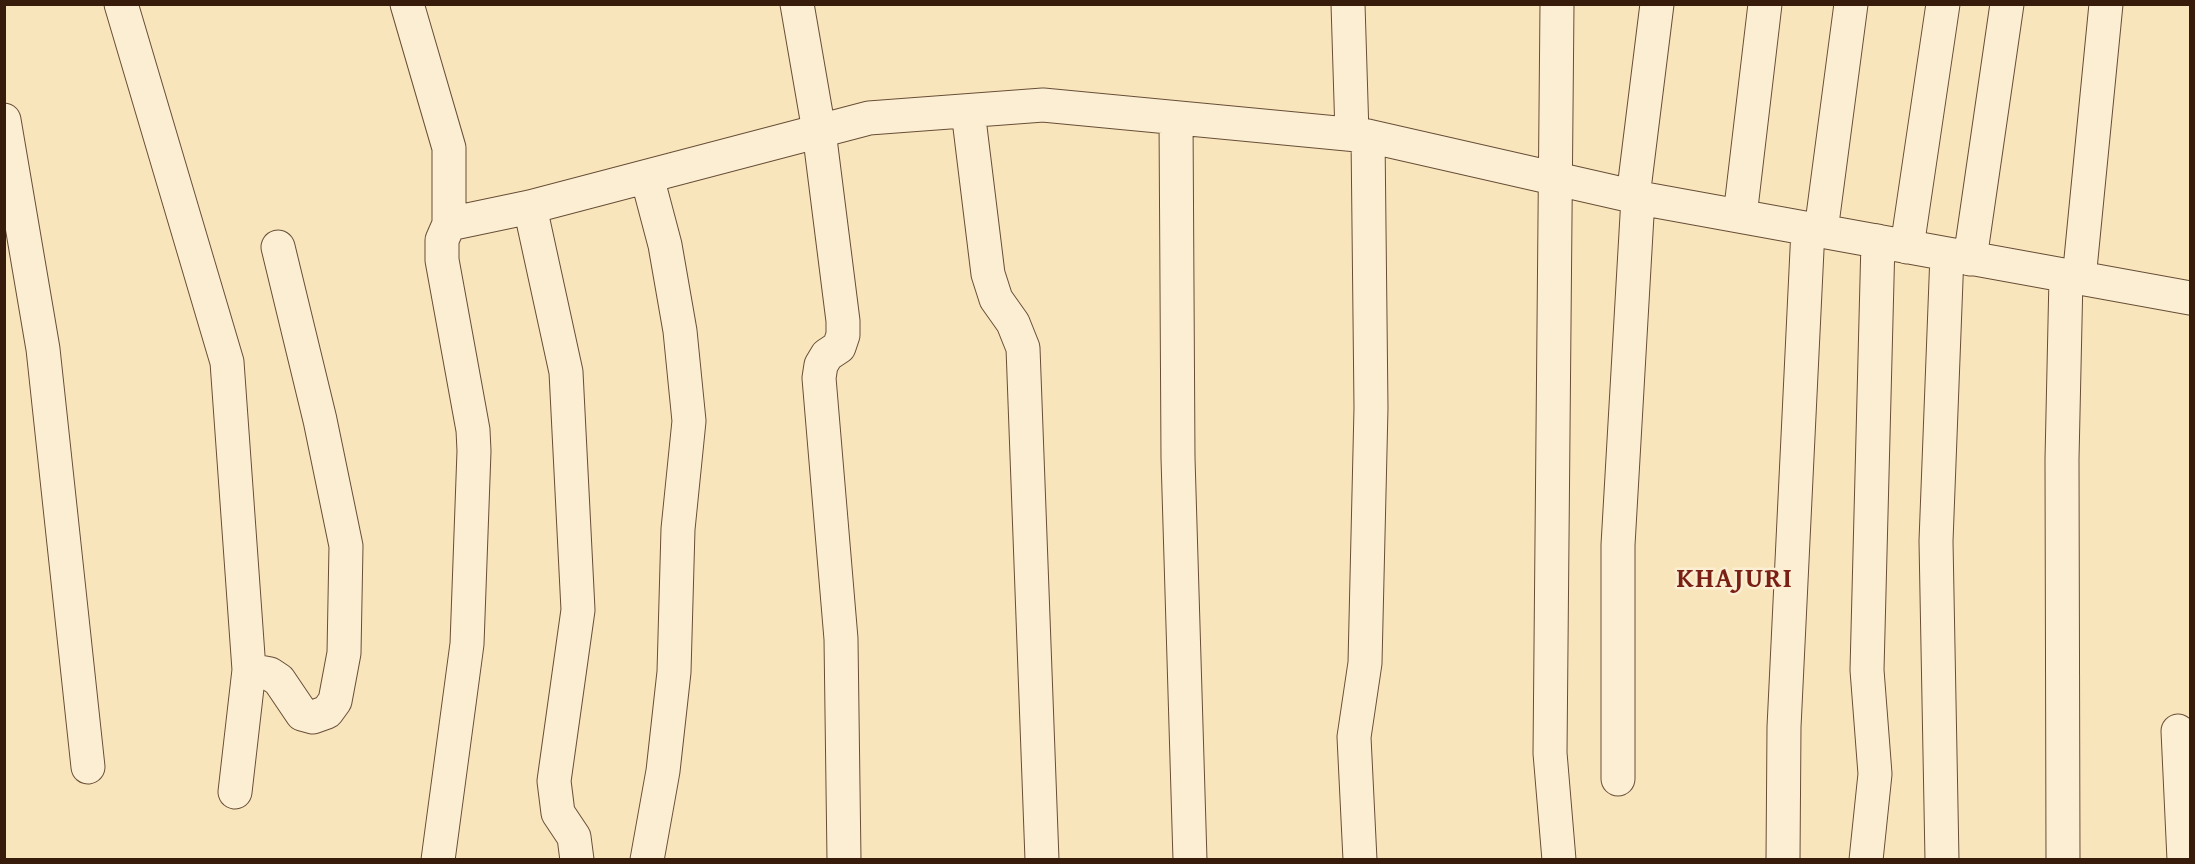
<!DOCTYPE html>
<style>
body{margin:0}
#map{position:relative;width:2195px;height:864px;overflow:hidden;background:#f9e5bc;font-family:"Gentium Book Plus",serif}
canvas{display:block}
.frame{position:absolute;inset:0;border:6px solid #371c0b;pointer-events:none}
</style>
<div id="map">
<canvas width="2195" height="864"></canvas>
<div class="frame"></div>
</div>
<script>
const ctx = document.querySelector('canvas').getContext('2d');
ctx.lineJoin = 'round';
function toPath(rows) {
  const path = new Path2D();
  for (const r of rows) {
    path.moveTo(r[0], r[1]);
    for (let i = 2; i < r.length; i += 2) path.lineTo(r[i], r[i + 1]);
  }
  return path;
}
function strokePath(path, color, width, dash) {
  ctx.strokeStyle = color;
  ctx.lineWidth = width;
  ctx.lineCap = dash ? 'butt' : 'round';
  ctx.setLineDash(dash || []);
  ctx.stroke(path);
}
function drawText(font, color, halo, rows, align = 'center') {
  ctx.font = font + ' "Gentium Book Plus",serif';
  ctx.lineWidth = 5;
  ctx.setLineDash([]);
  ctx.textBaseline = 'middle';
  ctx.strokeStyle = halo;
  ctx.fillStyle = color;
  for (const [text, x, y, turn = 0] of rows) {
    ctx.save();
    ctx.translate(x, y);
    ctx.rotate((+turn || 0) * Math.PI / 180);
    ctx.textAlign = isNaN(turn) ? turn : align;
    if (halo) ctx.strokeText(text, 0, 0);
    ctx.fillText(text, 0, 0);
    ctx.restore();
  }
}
const street = toPath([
 [121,4,227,362,249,670,235,792],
 [407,4,449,148,449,224],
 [797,4,819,131,843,321,843,335,839,347,827,355,821,365,819,378,841,639,844,860],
 [1348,4,1352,134],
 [1557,4,1550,753,1559,860],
 [968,111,988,274,996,299,1013,323,1023,348,1042,860],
 [1176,118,1178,458,1190,860],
 [4,120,43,349,88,767],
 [647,177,665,245,680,331,689,421,678,529,674,672,663,771,647,860],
 [1633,197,1657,4],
 [530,207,566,372,578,610,554,781,558,813,574,837,577,860],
 [1740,216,1765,4],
 [1821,231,1851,4],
 [1907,247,1943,4],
 [1970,259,2007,4],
 [2079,279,2106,4],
 [249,670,270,674,279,680,302,714,313,717,327,712,335,701,344,653,346,546,320,420,278,247],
 [2178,731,2184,860],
 [1618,779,1618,545,1638,198],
 [438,860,467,644,474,451,473,430,442,260,442,240,449,224,530,207,869,118,1043,105,1368,136,1645,199,2190,298],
 [1360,860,1354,737,1365,663,1371,408,1368,136],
 [1783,860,1784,727,1808,229],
 [1866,860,1875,774,1867,670,1878,241],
 [1942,860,1936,541,1947,254],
 [2063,860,2062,459,2066,277]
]);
strokePath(street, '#684e37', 35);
strokePath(street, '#fbeed3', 33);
ctx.letterSpacing = '1.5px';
drawText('bold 27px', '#7a1f14', '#fbeed3', [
 ["KHAJURI",1735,580]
]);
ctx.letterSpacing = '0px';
</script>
